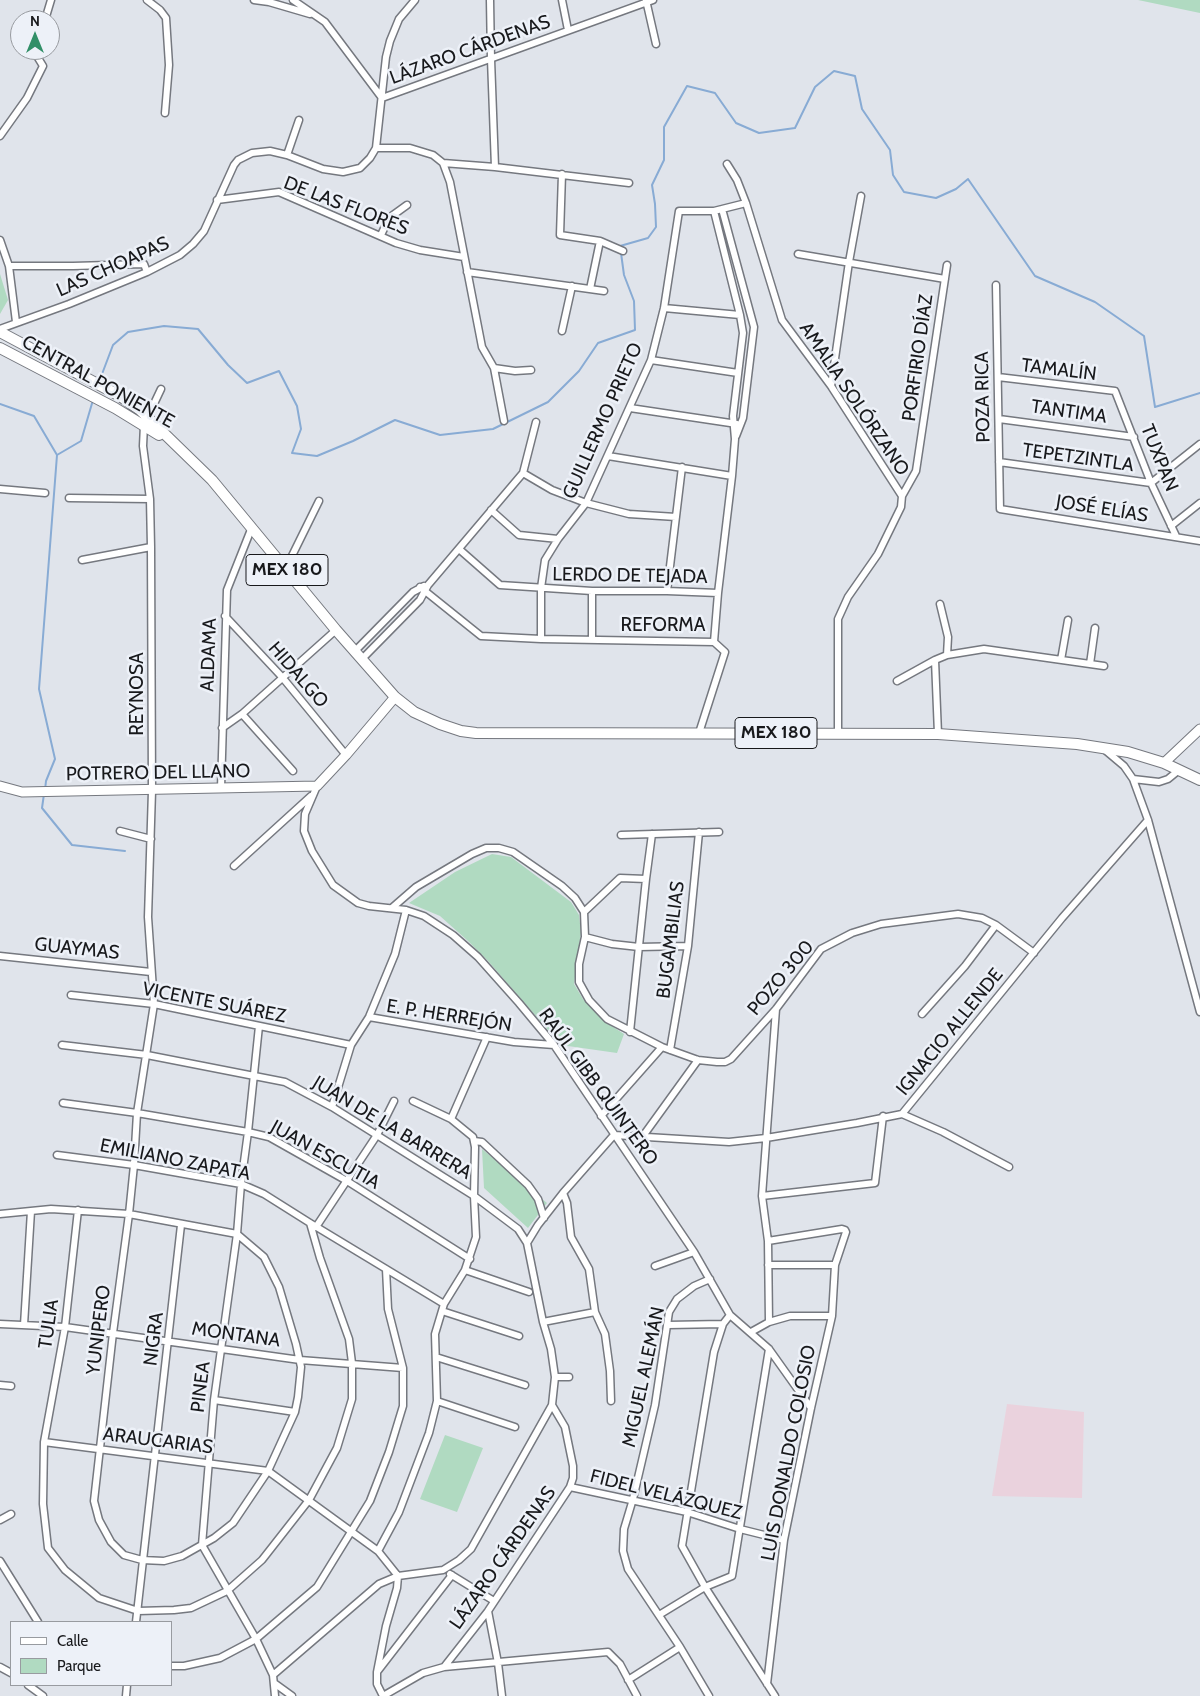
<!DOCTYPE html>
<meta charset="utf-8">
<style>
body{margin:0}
#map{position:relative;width:1200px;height:1696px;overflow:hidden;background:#e0e4eb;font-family:Cabin,sans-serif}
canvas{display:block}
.legend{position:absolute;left:10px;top:1621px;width:162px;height:65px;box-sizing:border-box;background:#edf1f8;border:1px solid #989ba0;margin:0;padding:6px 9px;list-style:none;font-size:15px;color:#18191c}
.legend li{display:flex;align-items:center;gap:10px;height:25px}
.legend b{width:25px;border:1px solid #989ba0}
.north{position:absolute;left:10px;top:10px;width:50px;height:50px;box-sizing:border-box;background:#edf1f8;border:1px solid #989ba0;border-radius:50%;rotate:0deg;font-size:14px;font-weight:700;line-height:20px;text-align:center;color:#18191c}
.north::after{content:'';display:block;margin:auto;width:18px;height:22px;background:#318f68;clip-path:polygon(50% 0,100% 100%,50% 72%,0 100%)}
</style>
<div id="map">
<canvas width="1200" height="1696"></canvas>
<ul class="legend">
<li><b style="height:6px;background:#fff"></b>Calle</li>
<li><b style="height:14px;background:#b0dac1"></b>Parque</li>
</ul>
<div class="north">N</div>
</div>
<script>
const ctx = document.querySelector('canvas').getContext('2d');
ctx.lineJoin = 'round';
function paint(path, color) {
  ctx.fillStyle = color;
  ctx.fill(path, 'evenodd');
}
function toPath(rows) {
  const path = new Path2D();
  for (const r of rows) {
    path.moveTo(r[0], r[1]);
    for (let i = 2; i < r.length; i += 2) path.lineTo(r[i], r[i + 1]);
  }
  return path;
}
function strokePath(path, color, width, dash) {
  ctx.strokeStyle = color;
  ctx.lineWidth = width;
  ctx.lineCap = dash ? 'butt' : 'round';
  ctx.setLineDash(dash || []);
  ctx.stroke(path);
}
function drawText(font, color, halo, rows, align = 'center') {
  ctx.font = font + ' Cabin,sans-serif';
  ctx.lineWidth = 5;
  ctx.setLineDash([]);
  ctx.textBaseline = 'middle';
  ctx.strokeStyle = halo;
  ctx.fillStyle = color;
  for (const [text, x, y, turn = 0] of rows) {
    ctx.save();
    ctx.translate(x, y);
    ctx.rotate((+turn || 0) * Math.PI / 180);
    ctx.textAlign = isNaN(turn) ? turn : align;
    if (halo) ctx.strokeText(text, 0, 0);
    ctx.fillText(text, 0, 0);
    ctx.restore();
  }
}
paint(toPath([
 [1007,1404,1084,1412,1082,1498,992,1496]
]), '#ead2dd');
paint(toPath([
 [1138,0,1200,0,1200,13],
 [0,274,8,300,0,314],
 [492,854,511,857,571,902,579,915,581,932,574,984,583,999,604,1021,624,1034,617,1053,561,1045,488,961,468,941,440,916,409,903,455,872],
 [482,1149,547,1203,528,1228,484,1188],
 [445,1435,483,1448,457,1512,420,1499]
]), '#b0dac1');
strokePath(toPath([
 [621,249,620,246,648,238,656,227,655,204,652,185,664,160,664,127,687,86,715,93,736,123,759,133,795,128,815,87,834,71,855,76,862,109,890,150,893,175,904,192,936,198,956,189,968,179,1035,276,1095,302,1144,336,1155,407,1200,393],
 [99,382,113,345,128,332,164,326,198,329,228,365,247,383,279,371,297,406,301,429,292,453,317,456,353,441,395,420,440,435,493,429,548,402,579,371,598,343,635,330,634,301,624,275,621,253],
 [0,404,34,416,57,455,39,689,55,759,46,781,45,790],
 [57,455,81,441,93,400],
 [44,794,42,808,72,845,125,851]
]), '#88abd4', 2);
const street = toPath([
 [147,0,160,10,166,18,169,65,165,113],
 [254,0,269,2,310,14],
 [293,0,325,22,382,98,653,0],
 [490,0,491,59,495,167],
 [562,0,568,30],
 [646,0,656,44],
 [45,20,51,0],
 [0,136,27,98,43,66,35,53,35,50],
 [376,148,410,148,433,155,443,163,450,182,482,347,494,368,504,421],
 [287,155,299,120],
 [443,163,495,167,629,183],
 [727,164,737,180,746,203,782,320,831,386,902,496,901,507,878,554,848,597,838,619,838,734],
 [562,174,560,235,600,241,623,251],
 [217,200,279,192,396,243,420,250,464,257],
 [722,209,754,327,743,418,736,436],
 [714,211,740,315,743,333,733,416,735,439,732,476,718,593,714,642],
 [381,235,389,218,407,205],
 [0,240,9,266,16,322],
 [798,254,945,279],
 [9,266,73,266,144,264,147,272],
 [467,272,604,291],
 [996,285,1000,509,1200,541],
 [590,289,600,241],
 [664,308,740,315],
 [0,329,69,304,147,272,180,255,193,244,204,231,234,165,238,160,252,153,270,151,287,155,323,169,343,172,360,168,370,158,376,148,386,57,390,41,399,19,415,0],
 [562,331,572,286],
 [651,360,738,373],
 [494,368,515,371,531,370],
 [998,377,1115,391,1151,483,1176,536],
 [831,386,849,262,861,196],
 [630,408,737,424],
 [999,419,1134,437],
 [608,456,732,476],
 [999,462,1151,483,1200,444],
 [523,473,552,490,586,503,629,514,676,517],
 [0,489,45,493],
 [902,496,916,471,947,265],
 [69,498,150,499],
 [491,510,519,535,558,539],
 [1171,526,1200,503],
 [459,549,500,585,592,591,667,591,718,593],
 [82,560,151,547],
 [286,568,319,501],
 [420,587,481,636,541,639,714,642],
 [592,591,592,640],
 [667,591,682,467],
 [940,604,948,637,947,655],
 [225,616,282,677,346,755],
 [541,639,541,588,545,560,558,539,586,503,651,360,664,308,679,211,714,211,746,203],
 [355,651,413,592,424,586],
 [362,659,420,600,428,585,523,473,536,422],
 [935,660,938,734],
 [1061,660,1068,620],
 [1090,664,1095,628],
 [897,681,935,660,947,655,984,649,1104,666],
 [242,714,293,771],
 [222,728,242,714,336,630],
 [699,733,725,652,714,642],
 [1105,750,1124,766,1133,779,1148,820,1200,1012],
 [1133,779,1159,782,1168,779,1179,770],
 [317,786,305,814,304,831,312,851,333,885,358,903,369,906,406,910,424,916,453,935,478,957,519,1003,554,1045,694,1252,730,1315,769,1349,811,1408],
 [221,788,227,590,252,527],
 [120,831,151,839],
 [621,835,719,832],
 [234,866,311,796],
 [393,907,416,887,472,854,486,848,499,848,513,852,562,886,575,898,584,912,585,937,579,964,579,982,589,1000,607,1019,662,1047,698,1060,717,1062,725,1062,731,1059,776,1009,821,949,852,933,881,924,958,914,982,918,996,925,1034,953],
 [584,912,620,878,646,879],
 [585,937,612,944,639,947,688,946],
 [0,956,151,972],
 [71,995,154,1004,351,1045],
 [922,1014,965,966,996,925],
 [369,1017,514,1042,554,1045],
 [259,1026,248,1132,241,1184,237,1234,214,1400,202,1545,256,1639,273,1675,275,1696],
 [630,1032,646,879,652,834],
 [62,1045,147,1055,285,1082,332,1107,474,1196,518,1229,527,1243,543,1322,551,1349,555,1377,552,1405,471,1549,459,1560,443,1570,398,1576,379,1584,273,1675],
 [670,1050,688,946,699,832],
 [63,1103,137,1113,248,1132,269,1137,347,1181,470,1259],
 [332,1107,351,1045,369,1017,395,954,406,910],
 [902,1114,943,1132,1009,1167],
 [601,1116,662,1047],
 [451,1119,487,1037],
 [643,1136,698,1060],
 [474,1141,482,1142,528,1185,538,1199,544,1218],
 [57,1155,134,1165,241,1184,264,1194,310,1223,444,1304],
 [563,1193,567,1203,571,1237,589,1269,595,1312,605,1334,610,1371,611,1401],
 [762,1196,875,1183,883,1116],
 [78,1210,65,1327,44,1442,43,1504,48,1548,65,1570,99,1598,138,1611,174,1610,191,1608,227,1591,262,1560,309,1500,337,1448,352,1399,352,1363,349,1339,320,1258,310,1223],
 [0,1214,51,1209,129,1214,237,1234,264,1257,279,1287,296,1344,301,1367,298,1397,295,1412,268,1471,233,1523,214,1538,182,1556,164,1561,142,1560,124,1555,111,1542,99,1520,94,1501,113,1333,129,1214,134,1165,137,1113,154,1004,148,917,152,791,151,547,150,499,143,446,144,425,161,389],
 [316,1227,377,1135,394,1101],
 [527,1243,538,1225,563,1193,614,1135,729,1142,766,1138,857,1123,902,1114,1062,918,1148,820],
 [768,1265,835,1265],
 [655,1266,694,1252],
 [465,1270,529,1292],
 [442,1311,519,1336],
 [730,1315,723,1324,714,1352,682,1546,705,1587,775,1696],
 [543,1322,595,1312],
 [769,1322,768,1241,762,1196,776,1009],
 [0,1324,65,1327,300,1360,403,1368],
 [24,1325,31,1211],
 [668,1325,723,1324],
 [751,1332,769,1322,790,1316,832,1316],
 [436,1357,525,1385],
 [555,1377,569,1377],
 [0,1385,11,1386],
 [214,1400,295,1412],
 [437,1401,515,1427],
 [44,1442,268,1471,378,1551,398,1576,397,1588,386,1626,377,1672],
 [570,1487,687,1512,740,1529,784,1540],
 [0,1520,11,1514],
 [378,1551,399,1512,429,1433,437,1401,435,1334,444,1304,465,1270,476,1237,474,1196,475,1147,473,1137,451,1119,413,1101],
 [0,1561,38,1622],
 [450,1574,494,1601],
 [488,1611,498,1663,502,1696],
 [659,1615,705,1587,732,1576,769,1349],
 [136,1622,181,1225],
 [171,1666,184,1666,220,1658,256,1639,317,1587,370,1501,389,1452,403,1406,403,1368,388,1309,386,1269],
 [0,1667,11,1673],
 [444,1667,488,1611,570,1487,573,1478,573,1466,565,1427,552,1405],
 [628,1680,680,1647],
 [274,1683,292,1696],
 [767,1684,784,1540,811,1408,832,1316,835,1265,846,1232,845,1230,842,1229,768,1241],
 [28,1685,43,1696],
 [126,1696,127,1685],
 [383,1696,423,1673,444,1667,608,1652,620,1664,637,1696],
 [383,1696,377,1684,377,1672,452,1575],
 [709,1696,680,1647,628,1569,623,1551,624,1529,633,1499,655,1405,669,1312,677,1299,694,1286,710,1279]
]);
const secondary = toPath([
 [1164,763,1200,729],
 [0,786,22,792,317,786,346,755,395,697]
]);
const primary = toPath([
 [0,332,120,396,140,410,212,480,336,630,395,697,414,712,440,724,461,731,476,733,938,734,1077,744,1128,752,1164,763,1200,780],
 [0,348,115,408,159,435]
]);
strokePath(street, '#75787f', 9);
strokePath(secondary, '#75787f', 11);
strokePath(primary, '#75787f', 12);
strokePath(street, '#fff', 6);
strokePath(secondary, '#fff', 9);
strokePath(primary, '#fff', 10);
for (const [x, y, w] of [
 [287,570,82],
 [776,733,82]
]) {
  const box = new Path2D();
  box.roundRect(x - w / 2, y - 15.5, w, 31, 4);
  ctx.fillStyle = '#edf1f8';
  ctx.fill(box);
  strokePath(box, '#18191c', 1);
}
drawText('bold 18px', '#18191c', null, [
 ["MEX 180",287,570],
 ["MEX 180",776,733]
]);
drawText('19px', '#18191c', '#edf1f8', [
 ["LÁZARO CÁRDENAS",470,50,-20],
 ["DE LAS FLORES",346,206,21],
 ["LAS CHOAPAS",113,267,-24],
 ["PORFIRIO DÍAZ",918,358,-82],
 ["TAMALÍN",1059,370,7],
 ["CENTRAL PONIENTE",98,382,29],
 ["POZA RICA",983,397,-91],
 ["AMALIA SOLÓRZANO",854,399,56],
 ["TANTIMA",1069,412,8],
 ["GUILLERMO PRIETO",603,421,-66],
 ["TEPETZINTLA",1078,458,8],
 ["TUXPAN",1159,458,68],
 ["JOSÉ ELÍAS",1102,509,9],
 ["LERDO DE TEJADA",630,576,1],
 ["REFORMA",663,625],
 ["ALDAMA",209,655,-88],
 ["HIDALGO",298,675,49],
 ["REYNOSA",137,694,-90],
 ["POTRERO DEL LLANO",158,773,-1],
 ["BUGAMBILIAS",671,940,-83],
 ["GUAYMAS",77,949,6],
 ["POZO 300",781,978,-50],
 ["VICENTE SUÁREZ",214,1003,11],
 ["E. P. HERREJÓN",449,1016,9],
 ["IGNACIO ALLENDE",950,1032,-51],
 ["RAÚL GIBB QUINTERO",598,1087,54],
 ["JUAN DE LA BARRERA",392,1128,31],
 ["JUAN ESCUTIA",325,1155,29],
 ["EMILIANO ZAPATA",175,1160,11],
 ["TULIA",49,1324,-82],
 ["YUNIPERO",99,1330,-83],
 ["MONTANA",236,1335,8],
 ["NIGRA",154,1339,-83],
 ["MIGUEL ALEMÁN",644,1377,-78],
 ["PINEA",201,1387,-83],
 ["ARAUCARIAS",158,1441,7],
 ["LUIS DONALDO COLOSIO",789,1453,-79],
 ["FIDEL VELÁZQUEZ",666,1495,14],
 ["LÁZARO CÁRDENAS",503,1558,-55]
]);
</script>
